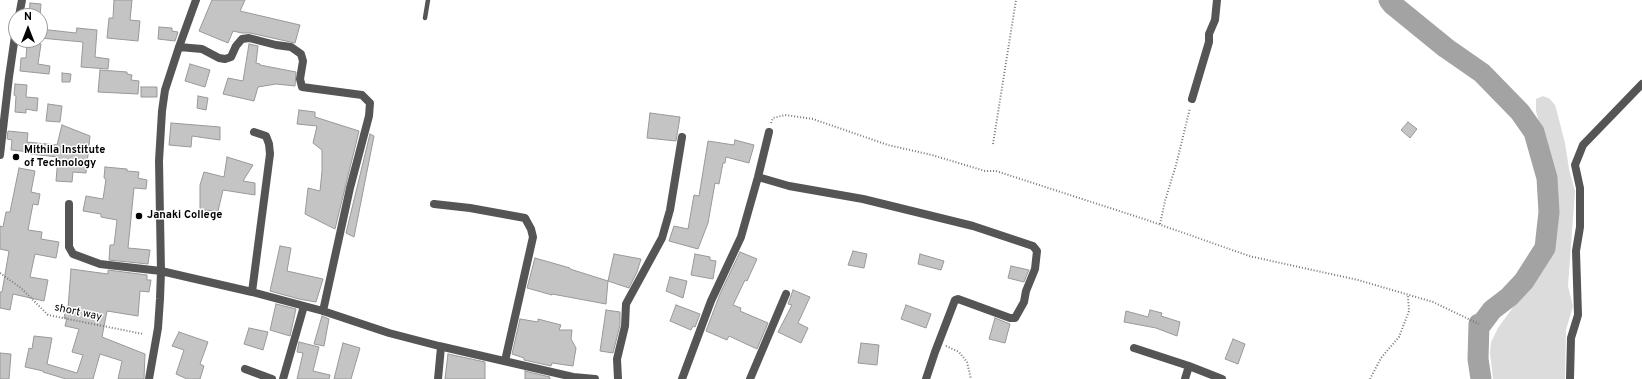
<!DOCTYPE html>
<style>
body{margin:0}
#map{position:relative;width:1642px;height:379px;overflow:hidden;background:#fff;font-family:Overpass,sans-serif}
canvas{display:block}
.north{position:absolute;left:8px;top:8px;width:40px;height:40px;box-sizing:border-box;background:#fff;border:1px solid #999;border-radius:50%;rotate:0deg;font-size:11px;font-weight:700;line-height:16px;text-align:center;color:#000}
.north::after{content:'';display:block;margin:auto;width:14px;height:18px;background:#000;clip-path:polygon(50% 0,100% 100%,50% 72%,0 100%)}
</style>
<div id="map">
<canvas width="1642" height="379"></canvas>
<div class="north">N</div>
</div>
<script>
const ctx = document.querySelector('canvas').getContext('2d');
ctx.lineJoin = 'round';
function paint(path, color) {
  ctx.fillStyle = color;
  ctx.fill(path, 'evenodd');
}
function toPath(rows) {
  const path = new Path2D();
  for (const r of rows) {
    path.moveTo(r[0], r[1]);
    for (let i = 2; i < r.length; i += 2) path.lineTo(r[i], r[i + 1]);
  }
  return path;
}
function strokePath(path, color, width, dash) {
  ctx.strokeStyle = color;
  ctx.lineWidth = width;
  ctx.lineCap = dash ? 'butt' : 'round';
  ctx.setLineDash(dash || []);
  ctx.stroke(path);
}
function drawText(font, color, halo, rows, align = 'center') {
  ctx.font = font + ' Overpass,sans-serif';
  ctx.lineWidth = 3;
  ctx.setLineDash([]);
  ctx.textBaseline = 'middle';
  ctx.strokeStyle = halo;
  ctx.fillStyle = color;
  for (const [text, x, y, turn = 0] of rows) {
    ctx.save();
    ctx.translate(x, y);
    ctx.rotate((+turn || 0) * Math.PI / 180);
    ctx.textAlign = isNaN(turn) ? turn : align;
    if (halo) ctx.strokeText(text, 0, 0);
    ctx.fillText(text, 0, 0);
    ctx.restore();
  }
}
paint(toPath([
 [1543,96,1550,99,1555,105,1557,112,1565,143,1569,169,1575,191,1568,286,1573,306,1566,330,1565,379,1493,379,1490,353,1491,342,1498,328,1547,260,1552,243,1554,187,1549,152,1545,143,1536,111,1536,99]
]), '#dcdcdc');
strokePath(toPath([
 [1389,0,1392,4,1446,48,1482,73,1520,112,1534,132,1547,178,1549,212,1545,248,1524,281,1509,297,1492,310,1480,326,1479,324,1478,359,1481,379]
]), '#a3a3a3', 21);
const building = toPath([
 [114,0,132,0,130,20,140,21,138,41,107,38,109,18,113,18,114,0],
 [212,0,245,0,240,11,300,25,295,43,250,33,242,33,233,31,228,43,199,31,212,0],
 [30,3,41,4,40,16,29,15,30,3],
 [159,27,172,28,172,31,178,32,175,41,158,39,159,27],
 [77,28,97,30,95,57,109,59,108,69,81,67,83,42,40,38,40,29,76,33,77,28],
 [27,43,41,44,38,64,50,66,49,74,20,71,21,58,26,58,27,43],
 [249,44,258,46,256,63,260,64,260,65,296,72,295,86,276,84,258,87,254,101,223,94,228,78,243,81,249,44],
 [190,64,210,70,205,87,185,81,190,64],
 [100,70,127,72,127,74,132,75,131,80,139,81,138,94,98,92,100,70],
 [62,73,71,74,70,82,62,82,62,73],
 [15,84,27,85,26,97,38,98,37,111,26,109,26,113,15,112,16,96,14,95,15,84],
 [141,87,157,87,157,97,141,97,141,87],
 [198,96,208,98,206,110,197,108,198,96],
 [48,104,62,106,60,122,46,121,48,104],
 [299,110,315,112,315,117,359,131,335,229,305,214,308,188,320,191,322,171,322,150,313,143,317,126,297,124,299,110],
 [650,113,680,117,676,141,647,138,650,113],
 [1408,122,1417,129,1410,138,1401,130,1408,122],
 [171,123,220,127,220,140,192,136,191,147,169,145,171,123],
 [62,125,90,136,86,173,73,172,72,182,56,181,58,157,30,154,30,152,11,150,12,140,7,139,8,131,28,133,27,142,57,145,62,125],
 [370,134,374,136,354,237,346,233,370,134],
 [735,140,754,145,749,163,726,157,725,163,723,163,719,184,715,183,708,223,698,249,669,241,674,226,688,229,694,195,699,196,708,141,734,145,735,140],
 [227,157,253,165,243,181,255,183,255,195,223,190,218,211,200,210,200,185,204,172,224,177,227,157],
 [105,167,127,169,127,171,139,172,138,178,147,180,146,189,134,188,128,248,150,250,148,264,109,260,110,245,114,245,117,220,101,217,101,214,83,211,86,196,103,199,106,179,104,178,105,167],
 [19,168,35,171,31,192,40,194,38,205,33,204,28,230,42,232,41,239,59,242,56,258,35,254,30,277,48,280,44,301,13,294,10,310,0,308,0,292,2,292,9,251,0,249,0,226,3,227,6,212,10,212,19,168],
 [280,246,291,248,287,271,323,279,316,302,299,299,270,291,280,246],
 [853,251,867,254,864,268,848,265,853,251],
 [740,252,757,259,747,281,745,280,733,305,741,308,740,311,768,323,757,349,729,336,727,340,706,331,720,294,740,252],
 [614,254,641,259,637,272,629,288,608,281,614,254],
 [695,254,710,257,710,260,716,261,713,279,691,275,695,254],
 [920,254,944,261,941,270,918,264,920,254],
 [535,258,570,268,570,269,608,281,606,304,552,294,552,295,527,288,535,258],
 [1011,266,1029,270,1024,282,1008,278,1011,266],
 [71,269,108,274,108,270,147,275,147,280,151,280,149,292,140,291,138,316,107,311,102,337,145,354,144,379,118,379,122,361,100,354,93,379,66,379,43,372,43,371,25,367,29,348,32,349,34,336,52,338,47,364,77,373,83,355,72,352,79,329,65,326,67,318,64,318,66,307,68,308,71,269],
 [670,277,687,281,683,298,666,291,670,277],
 [793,290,810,297,798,323,808,328,801,343,778,332,792,305,788,304,793,290],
 [276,304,296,309,290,336,270,330,276,304],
 [676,305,700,314,695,327,693,326,691,330,670,321,676,305],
 [906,305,931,314,926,328,901,319,906,305],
 [606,310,620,312,620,325,613,353,600,351,606,310],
 [1150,310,1162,313,1161,316,1180,322,1177,336,1156,328,1124,322,1126,311,1148,317,1150,310],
 [322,316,329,319,324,346,314,344,322,316],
 [995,318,1010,324,1005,343,989,339,995,318],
 [520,319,538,322,538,319,561,325,559,330,572,330,571,339,576,348,573,366,552,363,551,366,524,360,524,358,512,354,520,319],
 [249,328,268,332,263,350,244,344,249,328],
 [179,332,208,342,200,364,204,366,200,379,187,379,176,374,184,350,172,346,179,332],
 [1233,339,1245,344,1238,364,1225,359,1233,339],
 [299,342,319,347,313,371,330,375,329,379,297,379,303,353,297,352,299,342],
 [343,343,360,348,351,379,334,379,343,343],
 [861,343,879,345,877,365,858,363,861,343],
 [0,353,11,354,9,379,0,379,0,353],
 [448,354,485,362,485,379,445,379,448,354],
 [525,371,550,377,550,379,525,379,525,371]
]);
paint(building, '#c4c4c4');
strokePath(building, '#999', 1);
strokePath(toPath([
 [771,123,773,118,785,115,813,119,888,145,932,155,985,171,996,171,1147,220,1249,256,1358,280,1433,302,1479,324],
 [993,144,1016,0],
 [1160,224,1165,201,1176,165,1190,108],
 [0,273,21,288,48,315,143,334],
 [946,346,959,352,967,362,971,379],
 [1370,379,1381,358,1399,337,1409,311,1408,296]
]), '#777', 2, [1, 2]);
strokePath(toPath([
 [425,18,428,0]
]), '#555', 4.5);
strokePath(toPath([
 [19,16,22,0],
 [179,47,202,49,219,58,225,59,231,57,236,46,242,39,249,38,276,45,291,47,301,54,303,61,300,79,302,87,362,95,370,103,369,116,350,188,323,311],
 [1192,99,1209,42,1209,34,1215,20,1217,0],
 [0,155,9,77,16,29],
 [758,177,789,186,863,199,973,226,1033,246,1037,251,1035,269,1026,291,1024,302,1015,318,1010,318,958,299,955,300,935,352,926,379],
 [69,204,69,247,73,254,100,264,161,271,252,292,323,311,389,333,439,346,573,377,595,379],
 [434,204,470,208,525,218,531,229,533,237,505,361],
 [252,292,270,154,269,144,266,136,254,132],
 [1134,348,1189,366,1185,379],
 [1189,366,1222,379],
 [245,369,272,379],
 [149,379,158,328,160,299,161,271,159,161,162,111,165,90,179,47,196,0],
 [283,379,304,306],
 [438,379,441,347],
 [618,379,617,359,625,326,626,304,662,238,670,210,682,137],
 [682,379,711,301,741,237,758,177,769,132],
 [750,379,786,294],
 [1570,379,1571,338,1578,315,1576,251,1580,227,1580,188,1575,165,1583,145,1642,84]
]), '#555', 8);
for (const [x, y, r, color] of [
 [16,157,4,"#000"],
 [139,216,4,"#000"]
]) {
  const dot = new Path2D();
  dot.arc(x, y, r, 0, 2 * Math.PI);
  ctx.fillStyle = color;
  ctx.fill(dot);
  strokePath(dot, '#fff', 1.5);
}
drawText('bold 11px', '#000', '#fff', [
 ["Mithila Institute",24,151],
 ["of Technology",24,164],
 ["Janaki College",147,216]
], 'left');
drawText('11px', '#000', '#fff', [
 ["short way",78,313,12]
]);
</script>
